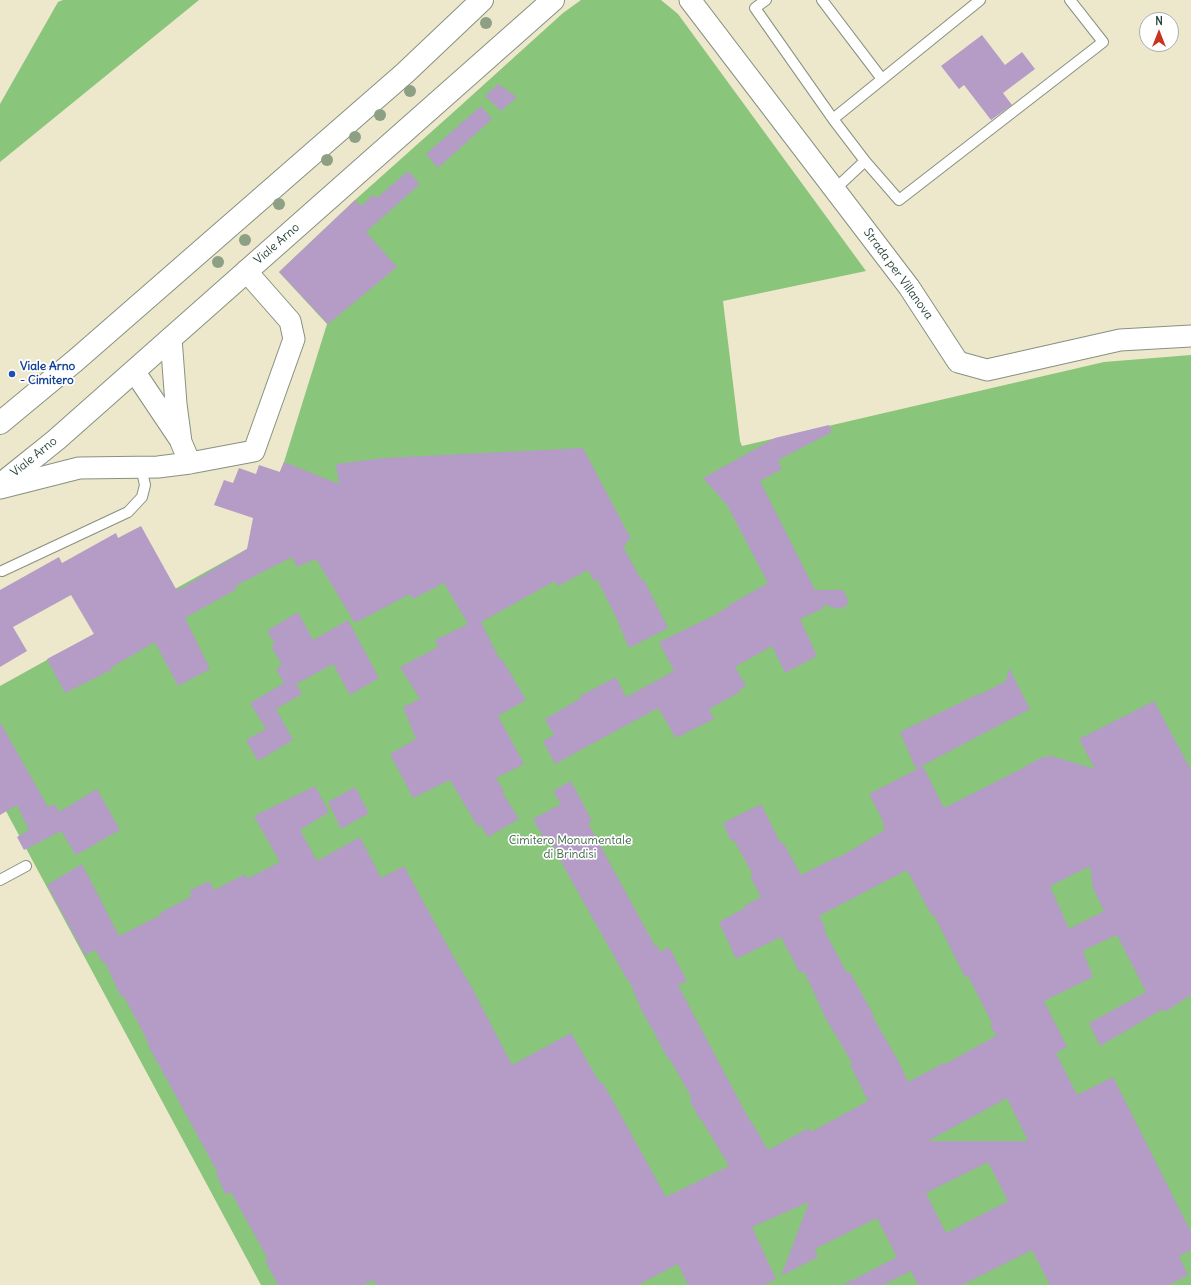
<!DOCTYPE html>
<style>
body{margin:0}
#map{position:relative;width:1191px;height:1285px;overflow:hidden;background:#ede7cc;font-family:Delius,sans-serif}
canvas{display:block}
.north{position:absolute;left:1139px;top:12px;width:40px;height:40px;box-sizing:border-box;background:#fff;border:1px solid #a5b1ae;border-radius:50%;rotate:0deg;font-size:11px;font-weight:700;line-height:16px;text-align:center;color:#1f3d34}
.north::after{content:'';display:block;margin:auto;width:14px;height:18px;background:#c8321e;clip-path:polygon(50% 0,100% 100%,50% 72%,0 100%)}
</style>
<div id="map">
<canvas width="1191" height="1285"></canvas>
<div class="north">N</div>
</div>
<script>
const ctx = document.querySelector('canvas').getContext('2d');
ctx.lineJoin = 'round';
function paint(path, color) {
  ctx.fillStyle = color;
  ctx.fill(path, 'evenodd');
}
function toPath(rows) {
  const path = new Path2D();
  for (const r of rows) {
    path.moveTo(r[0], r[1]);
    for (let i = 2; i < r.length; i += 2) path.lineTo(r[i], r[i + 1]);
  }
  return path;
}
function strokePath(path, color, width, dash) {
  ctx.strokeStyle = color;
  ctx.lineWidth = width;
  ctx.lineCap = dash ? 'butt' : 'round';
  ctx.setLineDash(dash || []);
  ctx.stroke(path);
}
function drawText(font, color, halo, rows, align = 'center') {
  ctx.font = font + ' Delius,sans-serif';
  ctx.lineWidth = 3.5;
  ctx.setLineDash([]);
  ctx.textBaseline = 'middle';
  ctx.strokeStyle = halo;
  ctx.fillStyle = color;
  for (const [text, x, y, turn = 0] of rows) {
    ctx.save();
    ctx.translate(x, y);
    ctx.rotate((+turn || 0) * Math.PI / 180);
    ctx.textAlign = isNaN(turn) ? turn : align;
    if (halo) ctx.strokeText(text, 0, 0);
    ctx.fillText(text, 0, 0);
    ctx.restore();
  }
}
paint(toPath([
 [63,0,199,0,0,162,0,104,58,2],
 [581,0,661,0,678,14,866,271,723,301,740,441,742,446,1104,362,1191,355,1191,1285,261,1285,0,800,0,686,247,549,284,462,327,324,279,272,355,200,458,108,563,13]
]), '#89c57a');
paint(toPath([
 [982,35,1005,65,1022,52,1035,69,1003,93,1012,105,991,120,964,85,959,89,941,66],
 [498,84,517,97,501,111,485,96],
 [481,106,492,119,438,168,426,154],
 [408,171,420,184,366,232,397,267,328,324,279,272,355,200,361,206,373,195,377,198],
 [829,425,832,432,778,460,782,469,760,481,815,590,843,590,847,597,848,605,838,609,822,604,824,608,800,619,817,656,785,673,772,646,735,667,746,686,739,690,740,692,709,709,714,719,676,738,658,708,555,764,543,741,554,735,545,719,581,698,580,696,616,677,626,697,674,671,659,642,715,615,729,606,729,605,768,583,727,505,703,478,775,438],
 [583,448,631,539,626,542,627,544,623,546,641,580,643,578,668,628,629,648,615,615,597,579,594,581,588,570,558,586,555,581,481,622,500,660,502,659,526,700,498,716,524,764,496,778,504,791,502,792,519,819,488,837,480,824,478,827,450,780,413,798,390,754,416,739,403,707,420,699,400,667,438,647,435,640,468,624,444,583,413,599,410,594,355,623,316,559,297,567,292,557,235,586,237,589,185,618,210,669,178,686,155,642,112,667,113,669,65,693,47,659,94,634,71,595,13,627,27,651,0,667,0,590,59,557,62,563,116,533,118,538,141,526,176,589,178,588,179,590,247,549,253,518,214,505,224,480,233,483,239,468,256,474,259,465,280,472,284,462,339,484,336,464,384,458],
 [298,612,313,640,348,620,379,678,350,695,333,664,296,684,302,694,276,709,293,740,258,761,246,740,266,729,250,703,284,683,276,669,282,665,271,646,275,644,267,631],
 [1009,668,1030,709,916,769,900,732,978,694,979,695,1006,681],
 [1154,701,1191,770,1191,995,1165,1012,1163,1009,1100,1046,1089,1023,1146,992,1117,935,1101,942,1083,951,1093,977,1044,1001,1067,1047,1056,1053,1077,1095,1113,1077,1191,1232,1191,1250,1179,1256,1188,1275,1169,1285,1050,1285,1032,1250,962,1285,918,1285,911,1271,883,1285,843,1285,897,1257,877,1218,815,1249,818,1257,781,1276,809,1202,752,1227,776,1279,764,1285,688,1285,678,1264,638,1285,376,1285,373,1280,363,1285,278,1285,265,1261,268,1259,231,1192,226,1195,216,1174,218,1173,148,1045,149,1045,142,1030,123,995,121,997,105,962,103,963,95,950,85,955,47,885,82,864,93,885,119,936,161,915,160,913,192,896,189,891,209,881,214,890,245,874,247,879,280,862,254,816,315,786,329,812,300,830,317,861,360,837,381,878,404,866,453,956,470,984,512,1065,571,1033,600,1083,602,1082,612,1099,666,1197,729,1166,701,1119,700,1120,689,1099,692,1098,669,1058,668,1059,652,1028,651,1028,640,1007,629,980,628,981,570,878,550,840,546,842,533,819,561,804,553,791,571,781,592,821,588,823,655,946,657,945,660,952,669,947,687,981,678,985,750,1121,751,1121,768,1150,809,1128,811,1132,868,1101,850,1064,852,1063,825,1017,804,971,800,973,781,937,736,959,719,922,745,908,744,906,761,897,750,876,753,875,734,840,731,841,723,823,761,804,781,844,783,842,801,875,837,857,838,858,885,830,882,824,884,823,869,794,923,766,944,808,1019,770,1042,757,1047,758,1048,755,1095,769,1079,739],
 [1090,866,1093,888,1104,911,1069,929,1050,886],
 [907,870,932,916,934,915,965,977,968,976,992,1023,990,1024,996,1036,945,1064,944,1063,908,1082,900,1064,873,1017,874,1016,850,972,847,973,824,930,826,929,819,916],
 [1007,1098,1028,1141,928,1141],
 [988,1162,1008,1201,946,1233,926,1193],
 [0,722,48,807,55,804,59,812,97,789,120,830,76,855,61,831,24,850,17,837,29,830,17,805,0,815],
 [355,787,369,813,341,829,328,802]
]), '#b49cc6');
const lane = toPath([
 [766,0,755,8,833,119],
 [822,0,882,79],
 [980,0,833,119,865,161,899,200,1103,42,1070,0],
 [835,189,865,161],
 [2,571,128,512,142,497,145,485,141,467],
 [0,880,26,866]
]);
const street = toPath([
 [690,0,909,287,958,362,987,370,1120,340,1191,336],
 [171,338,176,404,181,442,190,463],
 [134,371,179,438],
 [0,488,79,468,158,467,190,463,254,451,294,339,290,321,246,271]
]);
const secondary = toPath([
 [0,423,76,360,405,73,482,0],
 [0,485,56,440,553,0]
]);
strokePath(lane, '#869280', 12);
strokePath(street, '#869280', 23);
strokePath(secondary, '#869280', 24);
strokePath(lane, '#fff', 10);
strokePath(street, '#fff', 21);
strokePath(secondary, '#fff', 22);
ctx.fillStyle = '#8da084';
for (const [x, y] of [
 [486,23],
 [410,91],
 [380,115],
 [355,137],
 [327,160],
 [279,204],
 [245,240],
 [218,262]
]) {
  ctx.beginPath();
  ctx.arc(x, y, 6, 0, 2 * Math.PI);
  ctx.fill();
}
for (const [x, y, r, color] of [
 [12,374,4,"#1a4fb4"]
]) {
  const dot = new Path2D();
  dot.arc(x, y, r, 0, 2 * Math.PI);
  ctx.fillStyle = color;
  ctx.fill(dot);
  strokePath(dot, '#fff', 1.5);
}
drawText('12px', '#1f3d34', '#fff', [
 ["Viale Arno",277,244,-41],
 ["Strada per Villanova",898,274,54],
 ["Viale Arno",34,457,-39]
]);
drawText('bold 12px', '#164399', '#fff', [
 ["Viale Arno",20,367],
 ["- Cimitero",20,381]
], 'left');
drawText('12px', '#3f6649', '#fff', [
 ["Cimitero Monumentale",570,841],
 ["di Brindisi",570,855]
]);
</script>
